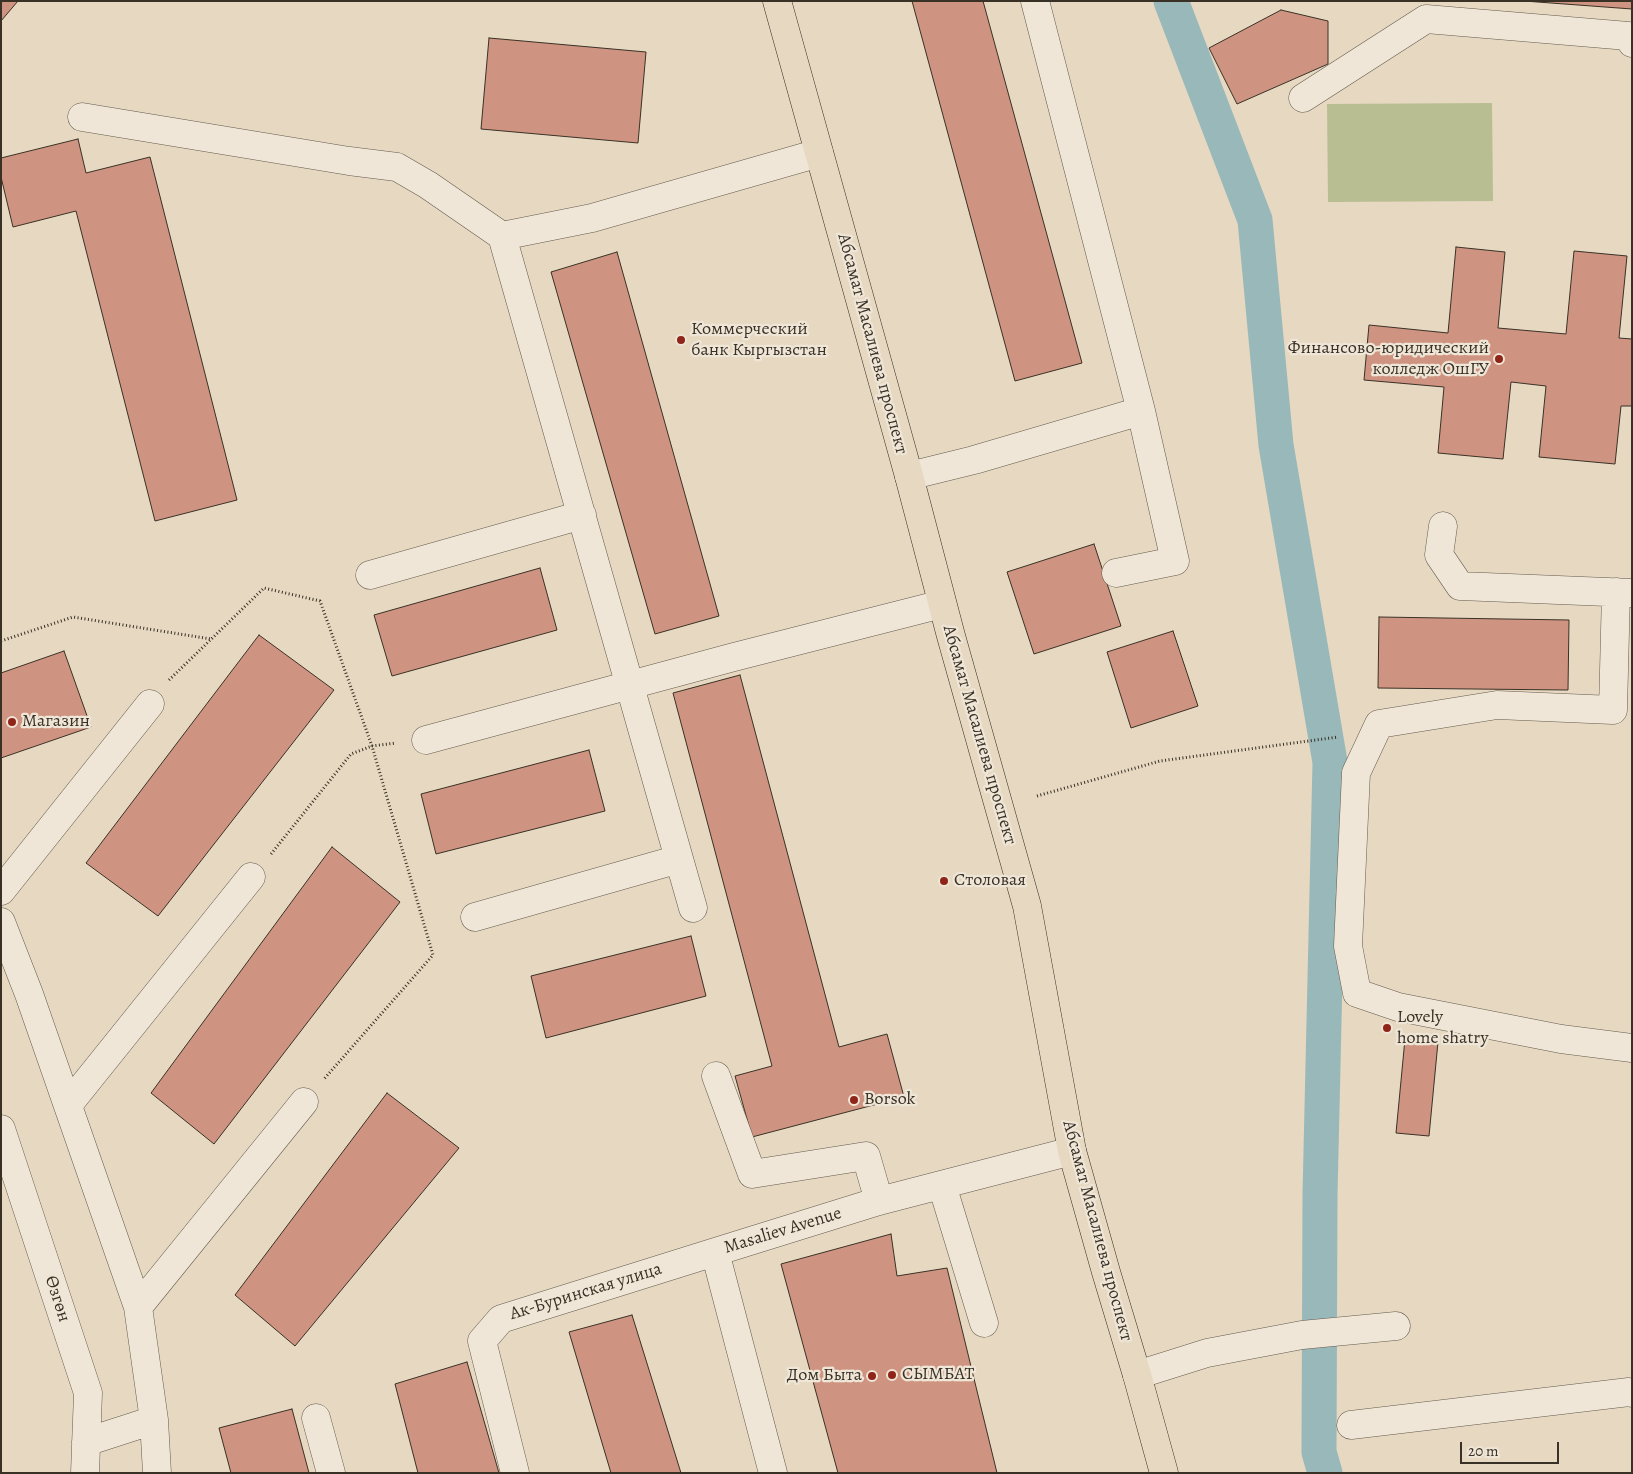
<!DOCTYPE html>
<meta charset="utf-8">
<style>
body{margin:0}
#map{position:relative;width:1633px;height:1474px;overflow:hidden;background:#e6d8c1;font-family:Alegreya,serif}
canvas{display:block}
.frame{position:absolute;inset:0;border:2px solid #393126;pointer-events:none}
.scale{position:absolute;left:1460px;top:1442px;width:99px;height:22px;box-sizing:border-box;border:2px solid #393126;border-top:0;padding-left:6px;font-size:15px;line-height:18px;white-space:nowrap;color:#393126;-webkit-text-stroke:4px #efe6d7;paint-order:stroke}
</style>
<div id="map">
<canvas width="1633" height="1474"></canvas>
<div class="frame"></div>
<div class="scale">20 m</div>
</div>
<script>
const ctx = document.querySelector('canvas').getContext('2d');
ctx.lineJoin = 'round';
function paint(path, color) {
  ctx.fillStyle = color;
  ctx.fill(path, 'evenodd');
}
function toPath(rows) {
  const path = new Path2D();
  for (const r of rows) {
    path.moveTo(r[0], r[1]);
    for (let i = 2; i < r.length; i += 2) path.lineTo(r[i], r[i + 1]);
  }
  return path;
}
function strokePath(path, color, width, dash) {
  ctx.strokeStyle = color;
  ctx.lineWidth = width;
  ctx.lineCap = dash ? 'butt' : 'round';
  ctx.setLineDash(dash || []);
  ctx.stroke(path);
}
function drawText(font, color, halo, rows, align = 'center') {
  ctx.font = font + ' Alegreya,serif';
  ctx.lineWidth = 4.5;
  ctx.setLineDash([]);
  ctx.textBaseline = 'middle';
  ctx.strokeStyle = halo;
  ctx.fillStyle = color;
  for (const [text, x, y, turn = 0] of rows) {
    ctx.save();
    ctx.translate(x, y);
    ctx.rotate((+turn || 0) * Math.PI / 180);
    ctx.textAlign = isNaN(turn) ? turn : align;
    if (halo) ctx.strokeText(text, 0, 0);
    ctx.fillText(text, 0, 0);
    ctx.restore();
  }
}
paint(toPath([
 [1492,103,1493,201,1328,202,1327,104]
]), '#b8be91');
strokePath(toPath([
 [1171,1,1255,220,1276,445,1330,762,1320,1195,1319,1452,1325,1473]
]), '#99b8ba', 35);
const building = toPath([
 [1,1,18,1,1,21,1,1],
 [912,1,983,1,1082,363,1015,381,912,1],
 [1524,1,1632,1,1632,9,1524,1],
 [1281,10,1328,21,1328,64,1237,104,1209,48,1281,10],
 [489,38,646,52,638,143,481,129,489,38],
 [78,139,86,173,150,157,237,500,155,521,76,211,13,227,1,177,1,158,78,139],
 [1456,247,1505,252,1498,328,1566,334,1574,251,1627,256,1619,338,1632,339,1632,406,1621,406,1615,464,1539,457,1546,386,1511,382,1503,459,1438,453,1444,387,1364,380,1369,325,1448,333,1456,247],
 [617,252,719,616,655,634,551,272,617,252],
 [1094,544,1121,626,1034,654,1007,572,1094,544],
 [540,568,557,630,392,676,374,615,540,568],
 [1379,617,1569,620,1568,690,1378,688,1379,617],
 [1173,631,1198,706,1131,728,1107,652,1173,631],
 [259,635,334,690,158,916,86,863,259,635],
 [64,651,91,727,1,758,1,673,64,651],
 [740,675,839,1047,887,1034,904,1097,752,1137,735,1076,772,1066,673,693,740,675],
 [589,750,605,811,436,854,421,794,589,750],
 [332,847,400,902,214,1144,151,1093,332,847],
 [691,936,706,996,546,1038,531,976,691,936],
 [1405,1039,1438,1042,1429,1136,1396,1133,1405,1039],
 [387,1093,459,1148,295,1346,235,1295,387,1093],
 [891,1234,897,1276,947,1268,997,1473,838,1473,781,1264,891,1234],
 [632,1315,681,1473,611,1473,569,1332,632,1315],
 [467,1362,499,1473,418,1473,395,1384,467,1362],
 [292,1409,309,1473,231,1473,219,1428,292,1409]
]);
paint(building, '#cf9481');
strokePath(building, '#393126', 1);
const minor = toPath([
 [1035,1,1141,411,1175,561,1116,573],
 [1303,98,1426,19,1628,36,1632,43],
 [82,117,349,161,397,167,428,185,502,236,693,908],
 [502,236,592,218,819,153],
 [909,476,974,460,1141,411],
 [1443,526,1439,555,1460,586,1632,593],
 [370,575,582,515],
 [1616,592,1613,710,1497,705,1379,724,1356,773,1348,946,1357,993,1398,1007,1561,1039,1632,1048],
 [426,740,734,657,942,604],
 [1,891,150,704],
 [475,917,679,859],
 [1,922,29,994,138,1307,154,1420,86,1442],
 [716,1076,752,1174,866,1156,879,1201],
 [68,1105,251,877],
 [1,1129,88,1393,85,1473],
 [942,1185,984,1323],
 [138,1307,304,1102],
 [1137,1375,1207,1353,1302,1335,1396,1326],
 [316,1418,331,1473],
 [154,1420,157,1473],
 [1351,1425,1629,1392,1632,1393],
 [515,1473,482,1341,501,1319,715,1252],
 [773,1473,715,1252,879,1201,1072,1151]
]);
const major = toPath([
 [777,1,909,476,951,636,1027,906,1072,1151,1106,1272,1137,1375,1164,1473]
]);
strokePath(minor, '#645b4d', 29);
strokePath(major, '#393126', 29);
strokePath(toPath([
 [1,641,73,617,211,639],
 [169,680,264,588,320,601,372,746,433,955,324,1079],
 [1037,796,1160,761,1338,737],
 [271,854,351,754,372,746,396,743]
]), '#393126', 3, [1, 2.5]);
strokePath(minor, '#efe6d7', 28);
strokePath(major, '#e6d8c1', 28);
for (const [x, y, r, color] of [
 [681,340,5,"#8f2418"],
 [1499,359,5,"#8f2418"],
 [12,722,5,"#8f2418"],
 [944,881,5,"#8f2418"],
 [1387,1028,5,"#8f2418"],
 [854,1100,5,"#8f2418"],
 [892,1375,5,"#8f2418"],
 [872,1376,5,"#8f2418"]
]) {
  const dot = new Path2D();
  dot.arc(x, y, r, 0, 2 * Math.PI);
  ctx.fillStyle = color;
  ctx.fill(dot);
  strokePath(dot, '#efe6d7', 2);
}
drawText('18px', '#393126', '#efe6d7', [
 ["Коммерческий",691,330],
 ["банк Кыргызстан",691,351],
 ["Финансово-юридический",1489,349,"right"],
 ["колледж ОшГУ",1489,370,"right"],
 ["Магазин",22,722],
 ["Столовая",954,881],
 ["Lovely",1397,1018],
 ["home shatry",1397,1039],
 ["Borsok",864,1100],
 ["СЫМБАТ",902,1375],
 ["Дом Быта",862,1376,"right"]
], 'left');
drawText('18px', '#393126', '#efe6d7', [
 ["Абсамат Масалиева проспект",872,344,75],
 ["Абсамат Масалиева проспект",979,735,74],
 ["Masaliev Avenue",783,1231,-17],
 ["Абсамат Масалиева проспект",1097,1231,75],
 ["Ак-Буринская улица",586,1292,-17],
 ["Өзгөн",57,1299,72]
]);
</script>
